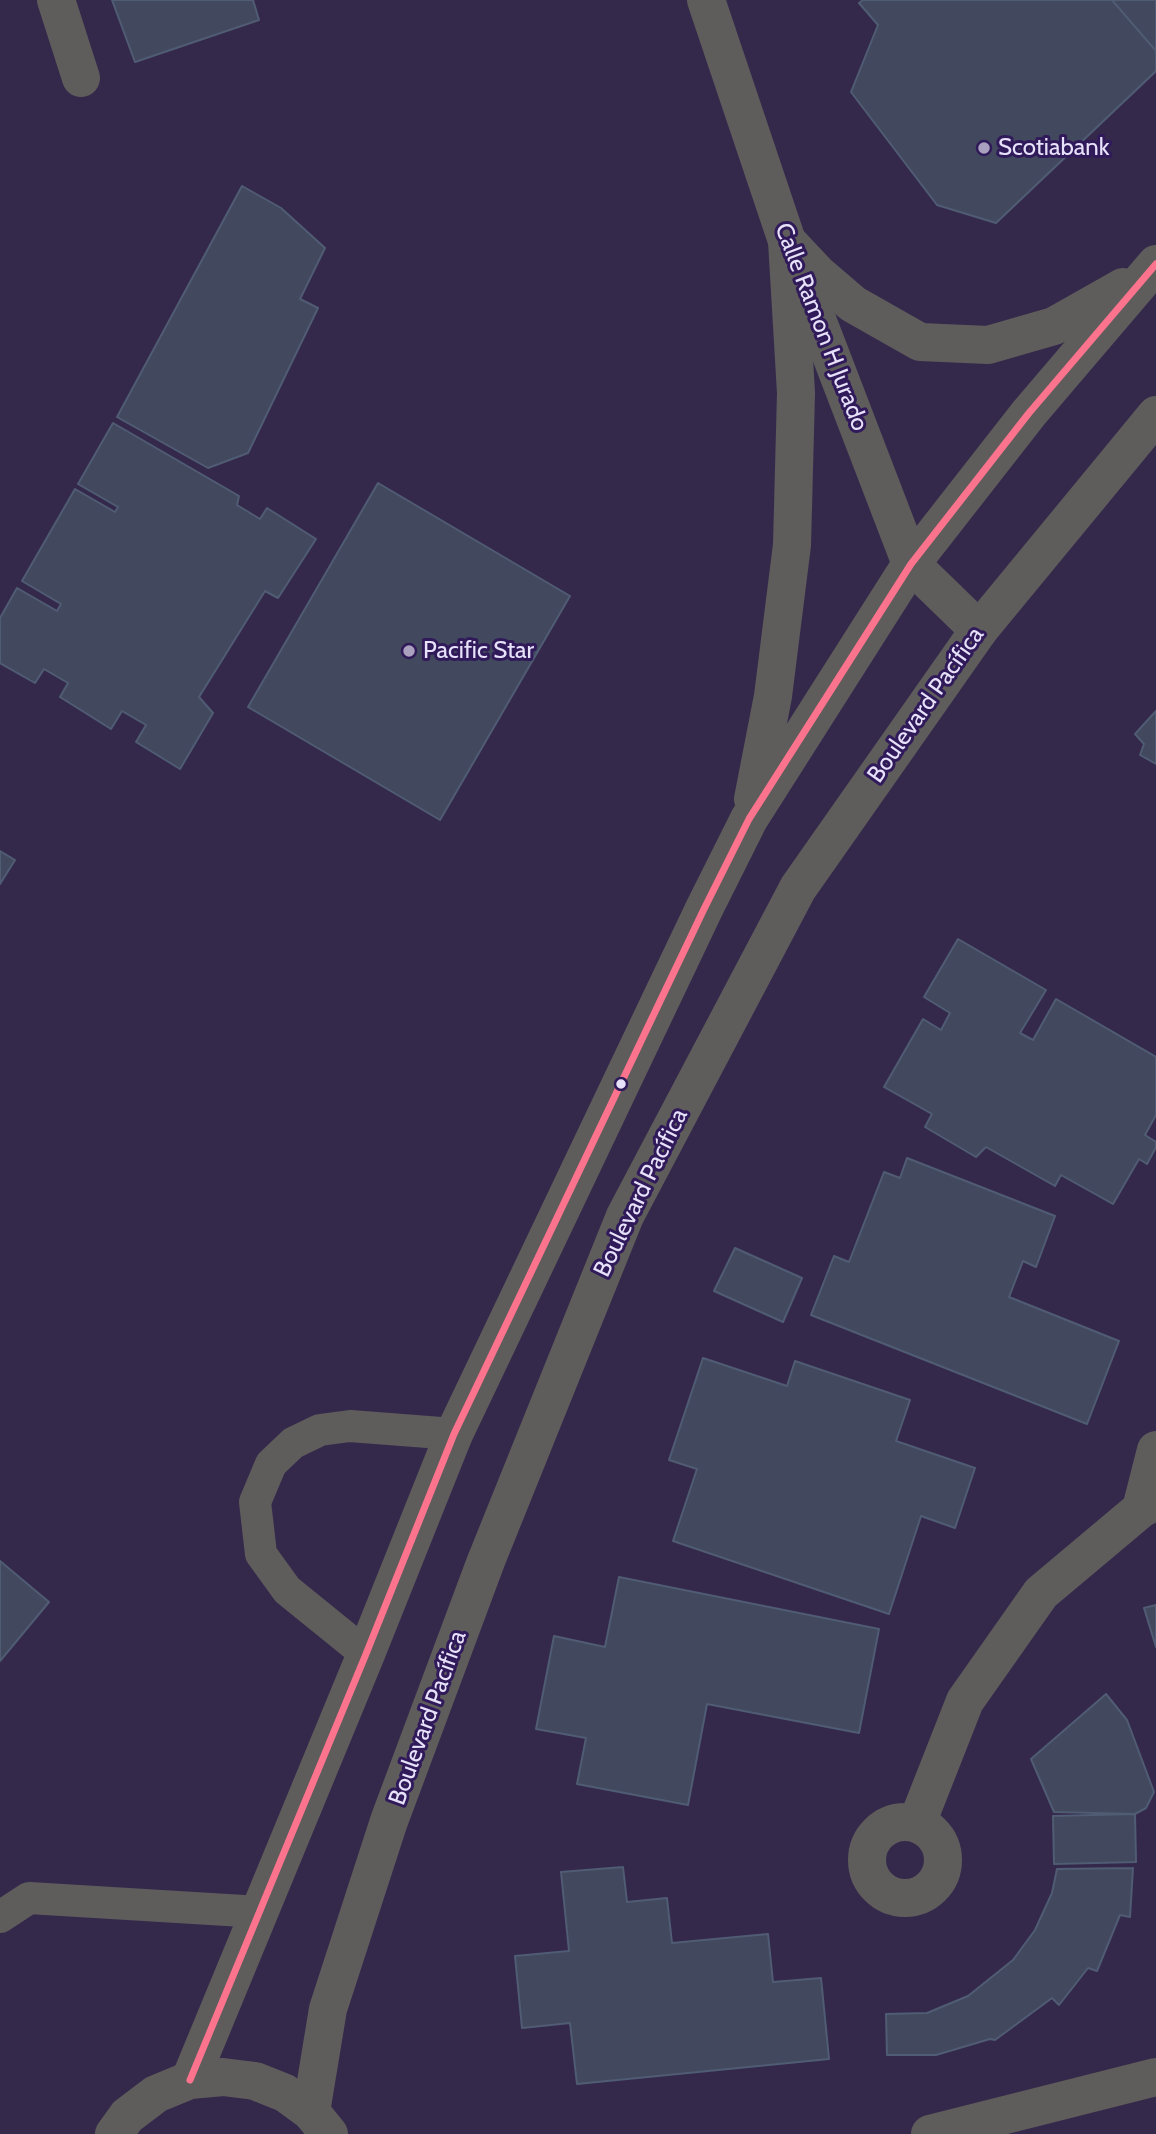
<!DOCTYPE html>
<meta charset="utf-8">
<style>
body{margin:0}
canvas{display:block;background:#35294b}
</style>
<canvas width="1156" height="2134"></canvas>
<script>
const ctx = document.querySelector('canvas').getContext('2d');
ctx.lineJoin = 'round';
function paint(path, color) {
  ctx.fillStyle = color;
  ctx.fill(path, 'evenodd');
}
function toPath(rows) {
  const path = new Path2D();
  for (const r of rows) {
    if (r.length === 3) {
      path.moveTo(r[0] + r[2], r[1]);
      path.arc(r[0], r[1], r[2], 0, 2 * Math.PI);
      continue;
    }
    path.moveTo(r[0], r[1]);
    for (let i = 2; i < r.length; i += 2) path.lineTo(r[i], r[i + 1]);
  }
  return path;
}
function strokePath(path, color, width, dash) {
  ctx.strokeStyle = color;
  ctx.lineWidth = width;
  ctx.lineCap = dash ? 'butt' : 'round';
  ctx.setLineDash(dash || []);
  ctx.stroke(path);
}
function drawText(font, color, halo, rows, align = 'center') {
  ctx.font = font + ' Cabin,sans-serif';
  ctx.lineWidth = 6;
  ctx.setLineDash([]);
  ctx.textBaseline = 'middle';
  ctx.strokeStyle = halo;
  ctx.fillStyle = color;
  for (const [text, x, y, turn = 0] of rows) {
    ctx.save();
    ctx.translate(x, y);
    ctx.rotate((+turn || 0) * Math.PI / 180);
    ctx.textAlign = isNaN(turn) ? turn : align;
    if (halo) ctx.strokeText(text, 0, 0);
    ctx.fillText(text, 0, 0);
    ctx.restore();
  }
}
const building = toPath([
 [112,0,253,0,259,20,135,62,112,0],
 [863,0,1112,0,1156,51,1156,71,996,223,937,205,851,92,878,25,859,3,863,0],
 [1112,0,1156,0,1156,51,1112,0],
 [242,186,281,208,325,248,300,299,318,308,248,453,208,468,117,417,242,186],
 [113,423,239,496,237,505,260,519,267,508,316,539,278,598,265,591,199,697,213,713,180,769,136,742,146,725,122,711,111,729,60,697,68,683,44,669,35,683,0,663,0,618,17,588,57,611,61,604,22,581,75,489,115,512,118,507,78,484,113,423],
 [378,483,570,596,440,820,248,707,378,483],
 [1156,711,1156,764,1140,755,1144,744,1135,734,1156,711],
 [0,851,15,860,0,884,0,851],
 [958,939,1046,990,1020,1033,1033,1040,1056,999,1156,1057,1156,1115,1145,1135,1156,1142,1156,1147,1147,1164,1139,1159,1113,1204,1061,1175,1055,1186,986,1147,976,1157,925,1127,932,1114,884,1087,923,1019,941,1030,950,1013,924,997,958,939],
 [907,1158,1055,1216,1036,1267,1023,1261,1009,1297,1119,1341,1087,1424,811,1315,834,1256,849,1262,884,1172,900,1178,907,1158],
 [735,1248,802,1278,783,1322,714,1291,735,1248],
 [703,1358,787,1386,795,1361,910,1400,896,1441,975,1468,955,1528,921,1516,889,1614,673,1541,697,1469,669,1460,703,1358],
 [0,1561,49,1602,0,1661,0,1561],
 [619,1577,879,1629,859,1733,707,1704,688,1805,577,1784,586,1738,536,1729,554,1636,605,1647,619,1577],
 [1156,1605,1156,1647,1144,1608,1156,1605],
 [1106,1694,1127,1720,1154,1792,1146,1808,1135,1814,1054,1812,1031,1759,1106,1694],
 [1135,1814,1136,1862,1054,1864,1053,1816,1135,1814],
 [623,1867,627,1902,667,1898,672,1943,768,1934,773,1982,821,1978,829,2059,577,2084,570,2023,522,2028,515,1956,569,1951,561,1872,623,1867],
 [1133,1868,1130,1917,1120,1915,1097,1971,1088,1968,1059,2005,1052,1998,995,2040,990,2039,936,2055,887,2055,886,2014,927,2013,968,1996,1013,1960,1035,1930,1052,1893,1057,1869,1133,1868]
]);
paint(building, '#42485d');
strokePath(building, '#4f5c73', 2);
strokePath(toPath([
 [366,1654,287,1590,261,1554,255,1502,271,1464,293,1443,320,1430,350,1426,454,1434],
 [0,1917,29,1898,260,1912]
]), '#5e5d5c', 32);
strokePath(toPath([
 [56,0,81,78],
 [706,0,787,241,911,564,979,630],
 [1141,1509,1156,1450],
 [905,1860,38],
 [917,1823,965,1701,1041,1593,1141,1509,1156,1501],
 [114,2134,127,2116,156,2094,190,2080,223,2077,255,2081,285,2093,311,2112,329,2134],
 [930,2134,1156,2077]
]), '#5e5d5c', 38);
strokePath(toPath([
 [787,241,818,274,853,304,920,342,988,345,1054,326,1123,287],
 [753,799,773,696,792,545,796,393,787,241],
 [190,2080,366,1654,454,1434,704,909,749,819,911,564,1029,413,1156,264],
 [311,2112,328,2009,389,1821,486,1561,625,1216,798,888,979,630,1156,415]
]), '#5e5d5c', 38);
strokePath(toPath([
 [190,2080,366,1654,454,1434,704,909,749,819,911,564,1029,413,1156,264]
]), '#fc738d', 7);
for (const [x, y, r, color] of [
 [984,148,7,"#a9a1bd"],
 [409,651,7,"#a9a1bd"],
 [621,1084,6,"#e7e2fa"]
]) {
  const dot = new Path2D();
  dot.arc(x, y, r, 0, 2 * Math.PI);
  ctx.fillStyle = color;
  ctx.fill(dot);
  strokePath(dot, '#301a5a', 2.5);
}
drawText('24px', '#e7e2fa', '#301a5a', [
 ["Scotiabank",998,148],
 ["Pacific Star",423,651]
], 'left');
drawText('24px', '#e7e2fa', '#301a5a', [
 ["Calle Ramon H Jurado",821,327,69],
 ["Boulevard Pacífica",926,705,-55],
 ["Boulevard Pacífica",641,1193,-64],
 ["Boulevard Pacífica",428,1718,-70]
]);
</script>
